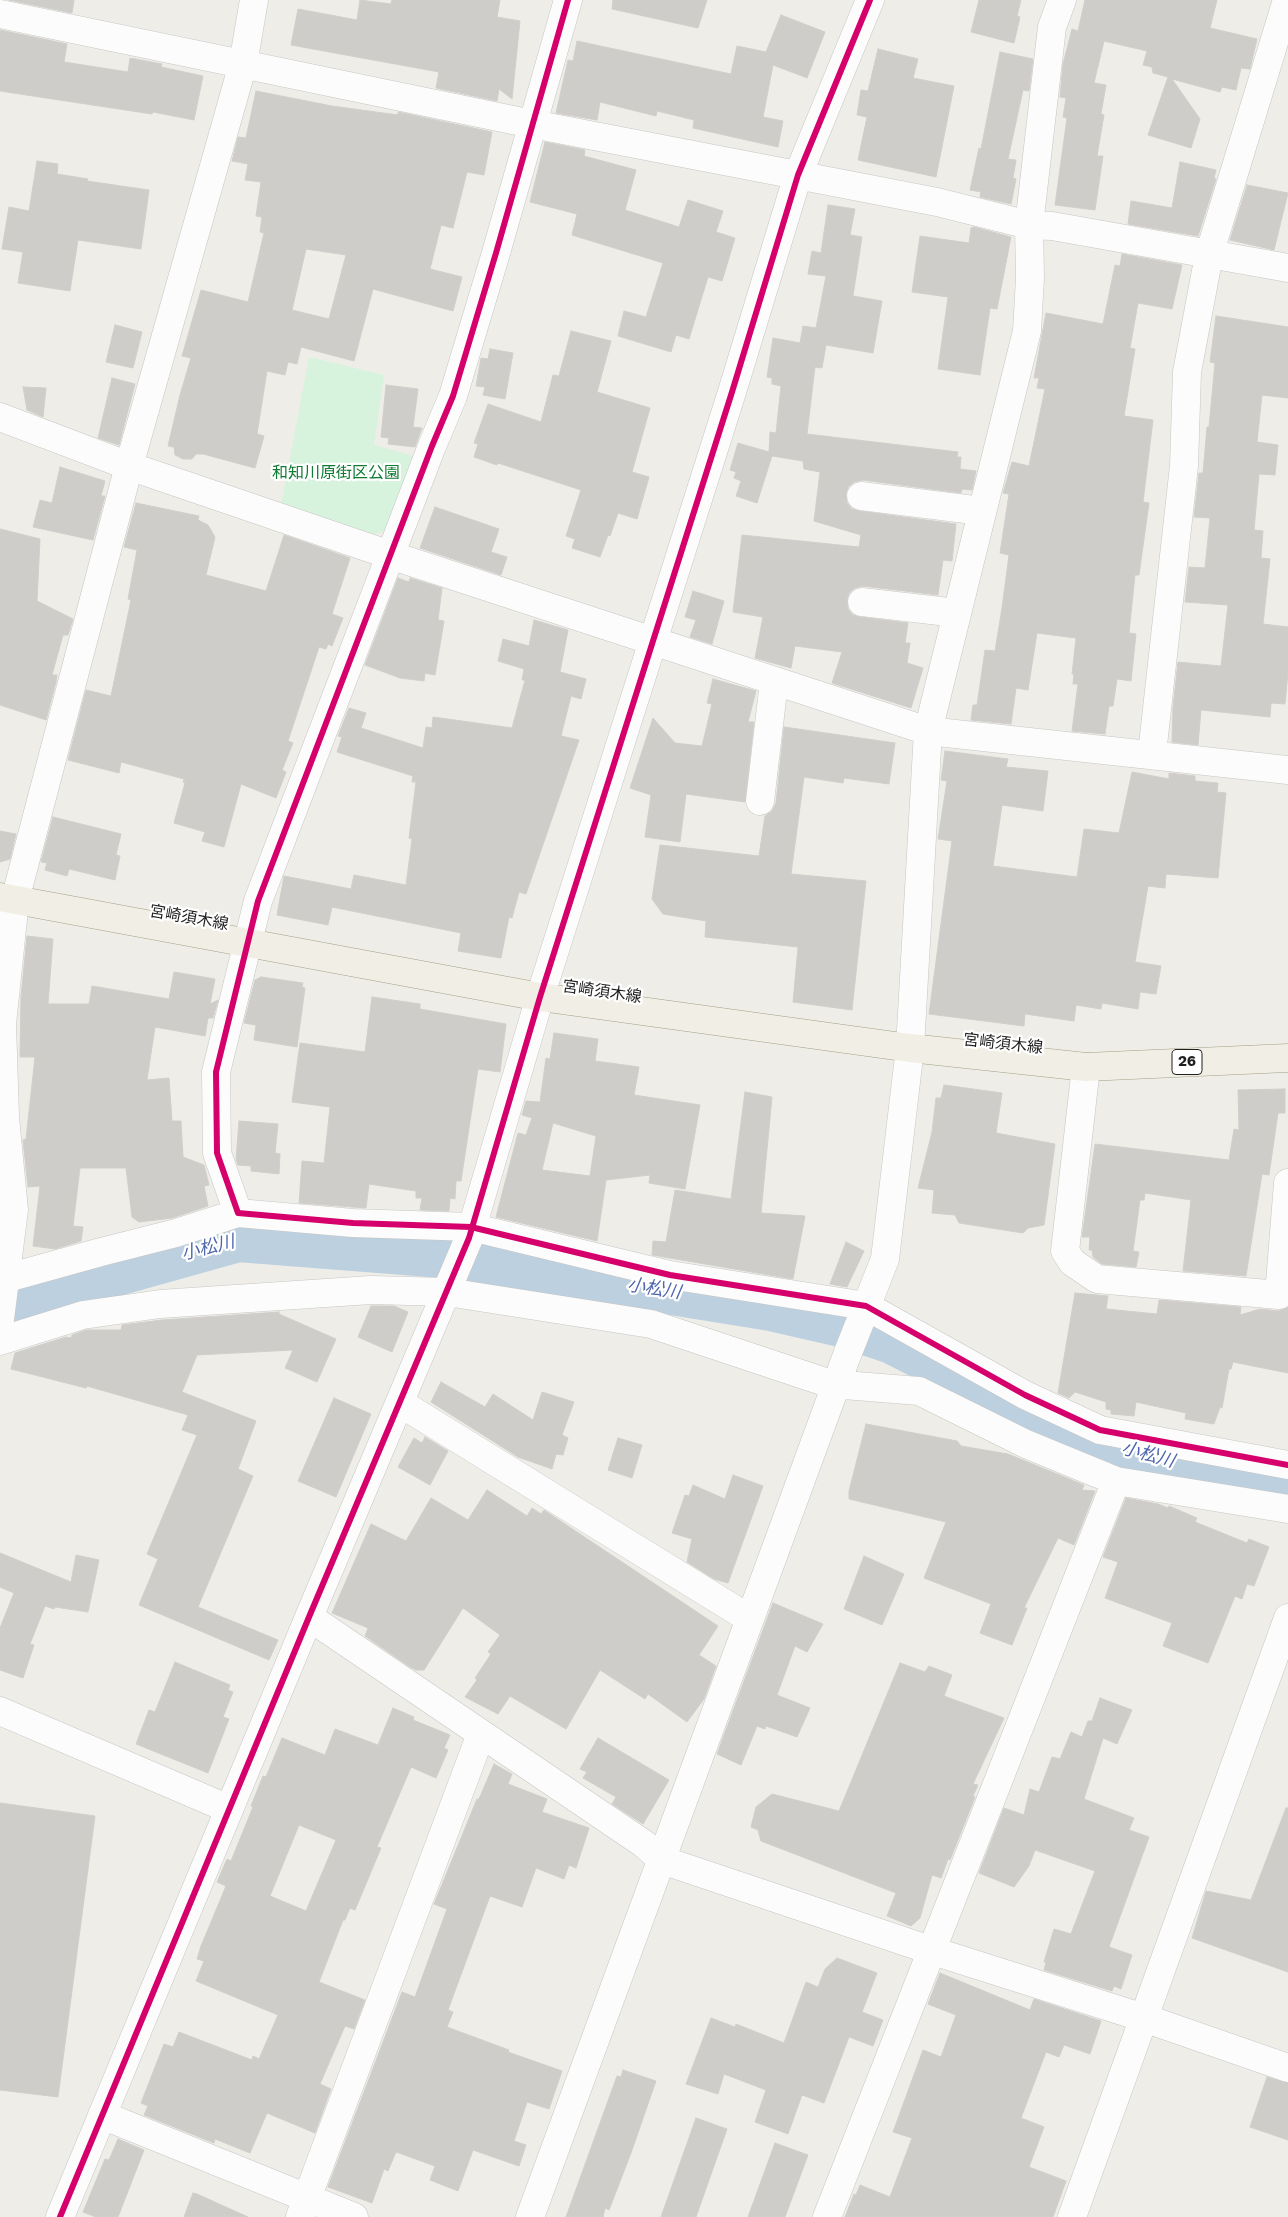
<!DOCTYPE html>
<meta charset="utf-8">
<style>
body{margin:0}
canvas{display:block;background:#eeede8}
</style>
<canvas width="1288" height="2217"></canvas>
<script>
const ctx = document.querySelector('canvas').getContext('2d');
ctx.lineJoin = 'round';
function paint(path, color) {
  ctx.fillStyle = color;
  ctx.fill(path, 'evenodd');
}
function toPath(rows) {
  const path = new Path2D();
  for (const r of rows) {
    path.moveTo(r[0], r[1]);
    for (let i = 2; i < r.length; i += 2) path.lineTo(r[i], r[i + 1]);
  }
  return path;
}
function strokePath(path, color, width, dash) {
  ctx.strokeStyle = color;
  ctx.lineWidth = width;
  ctx.lineCap = dash ? 'butt' : 'round';
  ctx.setLineDash(dash || []);
  ctx.stroke(path);
}
function drawText(font, color, halo, rows, align = 'center') {
  ctx.font = font + ' "Work Sans","Noto Sans JP",sans-serif';
  ctx.lineWidth = 4.5;
  ctx.setLineDash([]);
  ctx.textBaseline = 'middle';
  ctx.strokeStyle = halo;
  ctx.fillStyle = color;
  for (const [text, x, y, turn = 0] of rows) {
    ctx.save();
    ctx.translate(x, y);
    ctx.rotate((+turn || 0) * Math.PI / 180);
    ctx.textAlign = isNaN(turn) ? turn : align;
    if (halo) ctx.strokeText(text, 0, 0);
    ctx.fillText(text, 0, 0);
    ctx.restore();
  }
}
paint(toPath([
 [309,357,384,375,374,445,414,456,388,529,374,535,281,505]
]), '#d7f3de');
strokePath(toPath([
 [0,1314,88,1281,238,1239,443,1255,771,1308,841,1324,892,1341,1006,1399,1095,1441,1196,1468,1288,1485]
]), '#bdd0e0', 46);
const building = toPath([
 [9,0,74,0,72,13,9,0],
 [360,0,391,4,392,0,500,0,497,17,520,21,512,99,499,89,497,101,436,88,439,72,291,45,298,9,357,20,360,0],
 [613,0,707,0,698,28,612,9,613,0],
 [979,0,1021,0,1017,16,1020,17,1014,43,971,32,979,0],
 [1085,0,1217,0,1210,28,1257,39,1250,69,1241,68,1236,90,1222,87,1220,92,1172,79,1200,119,1191,148,1148,135,1168,77,1153,73,1152,67,1143,65,1147,51,1104,41,1094,83,1106,85,1101,114,1104,115,1097,156,1103,156,1095,210,1055,205,1067,118,1063,117,1066,98,1060,97,1063,64,1072,29,1078,31,1085,0],
 [781,15,825,32,807,78,773,65,763,117,783,121,778,147,693,128,694,120,657,111,656,116,600,102,597,120,556,113,568,60,573,61,577,41,731,74,737,46,766,52,781,15],
 [0,30,67,44,64,62,128,72,130,58,162,64,161,67,203,76,194,120,153,112,152,114,0,91,0,30],
 [878,49,918,59,913,78,954,86,936,177,858,160,867,117,857,115,861,90,868,91,878,49],
 [1000,52,1033,59,1029,91,1023,90,1008,159,1016,160,1013,178,1016,179,1011,204,980,197,981,192,970,190,979,148,981,149,1000,52],
 [256,91,332,106,398,115,398,112,492,132,484,175,467,172,453,228,441,225,430,269,462,277,453,311,373,289,354,361,301,347,297,364,288,362,285,375,267,371,257,434,264,436,255,468,203,454,196,454,192,459,183,459,175,455,174,447,168,446,180,395,191,358,182,356,201,290,248,302,264,233,260,232,262,217,256,216,261,182,245,180,248,164,232,161,238,137,246,138,256,91],
 [306,249,346,255,329,319,292,310,306,249],
 [545,142,585,150,584,156,636,170,625,210,679,227,688,200,723,211,716,232,735,238,722,281,708,277,689,339,676,335,671,352,618,336,624,311,646,317,663,263,572,235,577,214,530,202,545,142],
 [37,161,58,164,57,174,88,179,87,181,149,190,141,249,78,240,70,291,18,283,23,252,2,249,9,207,29,211,37,161],
 [1180,162,1216,170,1214,178,1216,179,1198,236,1128,224,1131,201,1172,208,1180,162],
 [1247,185,1288,193,1274,250,1230,240,1247,185],
 [828,205,855,209,850,235,862,237,853,296,882,301,873,353,826,345,822,368,815,367,807,434,958,452,957,457,961,457,960,469,976,471,972,490,962,489,961,493,863,480,854,482,848,487,846,494,847,503,852,509,859,511,956,524,952,561,943,560,938,595,863,586,855,588,849,593,847,600,848,609,853,615,860,617,908,623,905,643,910,643,907,663,923,668,911,708,832,683,842,652,795,646,791,668,755,658,763,617,733,612,742,535,859,547,861,535,814,521,820,472,804,469,803,461,772,456,757,503,736,496,741,481,734,478,736,472,730,470,738,443,769,452,770,432,776,433,781,386,772,384,772,378,767,377,773,338,800,343,803,326,816,328,826,276,808,274,812,251,821,253,828,205],
 [974,227,1011,237,997,309,990,308,980,375,938,369,948,297,912,292,920,236,969,243,971,228,974,227],
 [1122,254,1182,265,1172,309,1138,303,1130,348,1135,349,1124,416,1153,420,1143,502,1149,503,1139,575,1135,575,1129,633,1136,634,1131,681,1117,679,1113,706,1109,706,1105,734,1072,731,1078,684,1073,684,1074,674,1072,674,1076,638,1037,633,1028,690,1016,688,1011,724,971,720,973,705,977,705,985,650,995,651,1002,608,1009,555,1000,553,1009,494,1003,493,1012,462,1029,466,1045,389,1037,388,1039,378,1034,378,1046,313,1103,324,1115,265,1120,266,1122,254],
 [1216,316,1288,327,1288,398,1262,395,1257,442,1278,445,1275,475,1259,474,1254,530,1263,531,1261,558,1270,559,1263,624,1288,627,1288,672,1285,704,1271,703,1270,717,1201,710,1198,745,1172,742,1173,707,1178,662,1221,666,1228,605,1185,602,1189,567,1205,568,1210,518,1194,517,1199,473,1203,473,1207,427,1209,427,1215,363,1210,362,1216,316],
 [115,325,142,332,133,368,106,362,115,325],
 [571,331,611,341,597,392,650,408,632,472,649,477,637,519,618,513,610,536,608,535,600,557,572,548,575,539,566,536,581,490,498,463,497,465,474,457,478,444,474,443,488,404,541,422,553,375,559,376,571,331],
 [490,349,513,353,505,399,483,395,485,387,476,386,481,358,488,359,490,349],
 [112,378,135,384,119,445,98,438,112,378],
 [386,385,418,389,413,427,422,428,415,447,388,444,389,438,381,437,386,385],
 [23,387,46,388,43,417,27,410,23,387],
 [60,467,105,481,101,496,105,496,93,540,33,527,40,500,52,503,60,467],
 [136,503,199,516,198,520,208,525,215,537,206,575,266,591,284,535,350,558,332,614,343,618,332,646,328,644,326,649,319,647,288,741,293,743,282,770,286,772,276,798,241,784,224,847,202,841,205,832,174,823,185,783,183,782,184,779,121,762,119,773,68,760,86,690,111,696,131,600,128,599,137,550,124,547,136,503],
 [435,507,499,529,491,552,507,557,501,575,420,548,435,507],
 [0,529,40,539,37,601,73,619,68,635,63,635,52,675,57,675,56,682,46,720,0,705,0,529],
 [398,578,409,582,410,578,442,588,438,620,444,621,435,675,425,673,424,681,400,678,365,665,398,578],
 [693,591,724,601,712,644,690,637,696,620,685,617,693,591],
 [534,620,568,630,560,672,586,679,581,699,571,696,561,736,579,740,526,894,519,892,512,918,509,917,501,958,458,951,461,933,332,907,328,925,277,915,284,876,351,889,354,875,406,885,412,839,409,838,416,782,412,782,413,776,337,752,342,737,338,736,349,708,366,713,361,728,423,748,426,727,432,728,433,717,512,728,525,680,522,680,524,669,498,661,503,639,529,646,534,620],
 [713,679,756,691,748,722,754,722,745,802,686,794,680,842,645,837,651,795,630,788,653,718,675,743,702,746,712,704,707,703,713,679],
 [784,727,895,743,889,784,844,778,843,783,804,777,791,874,866,881,852,1010,793,1002,798,947,705,937,706,921,663,914,652,899,660,845,759,856,765,816,772,811,776,803,784,727],
 [945,751,1008,759,1006,767,1048,771,1043,811,1002,805,993,866,1077,877,1084,829,1119,833,1132,772,1169,779,1169,773,1195,776,1195,781,1218,783,1217,792,1226,793,1218,878,1166,874,1165,888,1148,886,1135,962,1161,966,1156,994,1140,992,1138,1009,1102,1003,1101,1009,1076,1005,1074,1021,1025,1014,1024,1026,929,1014,952,841,938,839,947,781,941,780,945,751],
 [53,817,121,834,116,855,120,856,115,880,69,869,67,876,45,870,47,863,41,862,53,817],
 [0,831,16,834,10,859,0,862,0,831],
 [27,936,53,939,48,1004,89,1004,92,986,169,999,174,972,215,979,210,1004,218,1000,213,1018,208,1018,205,1036,155,1027,147,1080,169,1078,172,1121,181,1121,183,1157,204,1165,209,1185,204,1186,208,1206,172,1218,139,1222,132,1217,126,1168,80,1168,73,1226,83,1227,81,1241,55,1249,33,1246,40,1186,28,1187,23,1140,26,1139,35,1057,20,1057,21,997,27,936],
 [261,977,303,983,302,987,305,988,297,1047,254,1040,256,1025,244,1023,255,980,261,977],
 [372,997,420,1004,420,1009,506,1024,500,1072,478,1069,461,1181,456,1181,455,1199,450,1198,449,1211,420,1210,422,1198,416,1198,416,1191,369,1184,366,1208,299,1203,302,1161,324,1163,330,1107,292,1102,300,1043,365,1052,372,997],
 [554,1033,598,1039,595,1061,639,1067,634,1095,700,1105,685,1189,649,1183,650,1175,606,1180,597,1241,496,1217,518,1133,526,1135,532,1118,522,1115,526,1101,540,1102,546,1058,550,1059,554,1033],
 [553,1123,596,1136,590,1176,542,1170,553,1123],
 [944,1085,1002,1093,996,1133,1055,1144,1044,1225,1028,1228,1023,1233,959,1223,955,1215,932,1213,934,1190,918,1188,932,1132,936,1098,941,1098,944,1085],
 [1285,1089,1285,1113,1278,1113,1269,1175,1262,1174,1246,1276,1183,1271,1191,1200,1145,1193,1144,1200,1140,1200,1133,1251,1139,1252,1136,1267,1102,1264,1093,1257,1092,1250,1089,1250,1090,1237,1082,1237,1095,1144,1229,1160,1234,1129,1239,1130,1238,1090,1285,1089],
 [745,1092,772,1097,761,1213,805,1216,793,1279,652,1255,653,1241,666,1242,675,1190,731,1199,745,1092],
 [239,1121,278,1124,275,1153,280,1154,279,1174,251,1171,251,1166,238,1165,236,1160,239,1121],
 [846,1242,864,1251,847,1287,830,1284,846,1242],
 [1075,1293,1108,1296,1106,1309,1157,1314,1159,1300,1241,1307,1240,1315,1260,1309,1278,1311,1288,1307,1288,1373,1233,1362,1231,1369,1229,1369,1222,1408,1220,1407,1214,1424,1185,1419,1186,1413,1136,1402,1134,1416,1111,1414,1111,1410,1106,1409,1106,1402,1075,1392,1069,1398,1058,1393,1075,1293],
 [371,1306,394,1306,408,1312,392,1352,358,1337,371,1306],
 [279,1312,279,1314,336,1339,317,1382,285,1368,293,1350,197,1355,182,1392,256,1421,238,1469,253,1476,198,1607,278,1640,269,1660,139,1605,158,1559,147,1554,197,1435,182,1430,188,1415,87,1386,86,1388,11,1369,15,1353,66,1337,71,1338,72,1335,86,1330,121,1330,122,1325,162,1320,279,1312],
 [441,1382,485,1407,493,1394,533,1420,542,1392,574,1402,562,1435,568,1438,563,1455,556,1454,552,1469,518,1457,431,1402,441,1382],
 [334,1398,371,1414,336,1497,298,1481,334,1398],
 [866,1424,957,1441,961,1446,1008,1454,1084,1485,1082,1490,1095,1491,1074,1545,1058,1538,1024,1608,1027,1608,1012,1645,980,1633,991,1604,924,1578,946,1522,849,1499,849,1491,866,1424],
 [425,1437,448,1451,430,1485,398,1467,414,1438,422,1443,425,1437],
 [618,1438,642,1445,632,1478,608,1470,618,1438],
 [733,1475,763,1486,728,1583,714,1579,687,1562,692,1539,672,1533,685,1495,689,1496,693,1485,725,1499,733,1475],
 [487,1490,527,1516,532,1508,541,1514,544,1510,718,1626,699,1655,716,1666,704,1699,687,1722,648,1694,645,1699,600,1670,566,1729,510,1696,498,1714,465,1697,477,1680,475,1678,491,1654,488,1652,500,1635,463,1608,424,1670,416,1670,410,1667,365,1636,368,1628,332,1613,371,1524,406,1541,431,1498,468,1520,487,1490],
 [1126,1498,1158,1504,1168,1508,1169,1506,1197,1518,1195,1522,1247,1543,1249,1539,1269,1547,1254,1586,1247,1584,1242,1599,1235,1596,1208,1663,1163,1646,1172,1623,1105,1598,1118,1562,1103,1557,1126,1498],
 [0,1553,71,1582,76,1555,99,1560,88,1612,55,1607,54,1609,45,1606,30,1644,34,1645,23,1678,0,1670,0,1628,14,1593,0,1587,0,1553],
 [864,1556,904,1574,882,1625,844,1609,864,1556],
 [773,1603,823,1624,807,1652,795,1646,777,1695,810,1708,797,1737,766,1726,765,1729,757,1726,741,1765,717,1754,773,1603],
 [175,1662,230,1685,228,1690,233,1692,223,1717,229,1719,208,1773,136,1744,149,1710,155,1712,175,1662],
 [900,1663,925,1672,929,1666,952,1675,944,1696,1004,1718,973,1784,978,1785,973,1796,975,1797,950,1860,948,1859,941,1878,932,1875,920,1918,911,1926,887,1916,896,1893,761,1841,758,1830,751,1827,756,1807,772,1794,839,1811,900,1663],
 [1100,1698,1132,1710,1117,1744,1103,1738,1084,1799,1134,1818,1129,1830,1149,1837,1109,1947,1132,1955,1121,1989,1114,1986,1112,1991,1044,1970,1046,1963,1044,1962,1054,1929,1071,1934,1095,1871,1035,1850,1029,1866,1014,1887,979,1873,1004,1808,1024,1815,1030,1789,1039,1792,1052,1757,1060,1759,1071,1732,1082,1737,1088,1721,1092,1721,1100,1698],
 [393,1708,414,1717,413,1720,450,1735,444,1748,448,1750,436,1778,411,1767,377,1847,381,1848,355,1910,350,1908,345,1920,343,1920,319,1982,365,2000,354,2029,345,2026,320,2084,331,2089,315,2133,267,2113,250,2153,215,2139,214,2143,144,2115,148,2106,141,2103,164,2044,173,2047,179,2032,252,2060,253,2056,259,2059,278,2015,196,1981,204,1961,197,1959,201,1946,226,1886,217,1882,227,1859,231,1861,253,1807,251,1806,263,1776,266,1777,282,1738,325,1755,335,1729,378,1745,393,1708],
 [299,1825,336,1840,306,1911,270,1896,299,1825],
 [598,1738,669,1780,643,1824,612,1804,616,1797,583,1778,587,1772,580,1769,598,1738],
 [494,1764,512,1774,508,1784,547,1799,542,1812,589,1828,576,1868,569,1865,564,1879,536,1868,522,1907,490,1896,448,2010,453,2012,447,2027,509,2050,508,2052,562,2071,549,2109,527,2102,514,2141,526,2145,519,2166,473,2150,458,2191,430,2180,435,2166,396,2152,388,2171,384,2169,372,2203,328,2187,402,1992,415,1997,447,1909,434,1904,477,1799,479,1799,494,1764],
 [0,1803,95,1816,58,2097,0,2090,0,1803],
 [1286,1808,1288,1808,1288,1972,1192,1938,1206,1891,1251,1900,1286,1808],
 [837,1958,877,1973,862,2012,883,2020,873,2046,849,2037,824,2103,802,2095,788,2134,755,2122,766,2090,724,2074,718,2094,686,2084,711,2018,735,2027,736,2024,784,2043,806,1982,818,1987,825,1969,837,1958],
 [940,1973,1030,2010,1034,1999,1101,2021,1090,2054,1064,2045,1059,2057,1046,2052,1021,2118,1044,2127,1029,2167,1066,2181,1053,2217,845,2217,854,2194,856,2195,860,2185,890,2197,912,2138,893,2132,923,2050,941,2057,956,2015,928,2004,940,1973],
 [623,2070,656,2081,631,2153,609,2210,605,2208,603,2217,566,2217,617,2076,621,2077,623,2070],
 [1267,2077,1288,2083,1288,2140,1250,2127,1267,2077],
 [696,2118,727,2129,696,2217,661,2217,696,2118],
 [118,2139,144,2150,118,2217,96,2217,83,2212,105,2159,109,2160,118,2139],
 [775,2143,808,2155,785,2217,748,2217,775,2143],
 [193,2193,197,2194,248,2217,184,2217,193,2193]
]);
paint(building, '#cfcdc9');
strokePath(building, '#d1cfca', 1);
const minor = toPath([
 [568,0,496,253,453,396,432,446,258,901,216,1072,217,1153,238,1213,353,1223,471,1227,670,1275,866,1306,1025,1395,1100,1430,1288,1465],
 [0,14,532,124,937,202,1029,225,1052,226,1288,268],
 [0,417,129,466,390,555,928,731,1288,770],
 [861,496,982,511],
 [862,602,957,613],
 [1152,754,1184,466,1187,372,1209,255,1287,0],
 [760,801,774,682],
 [1086,1067,1065,1251,1072,1262,1097,1279,1279,1295,1288,1183],
 [0,1280,101,1252,176,1233,238,1213],
 [0,1319,14,1210,5,1117,2,1024,15,900,129,466,243,64,254,0],
 [0,1341,83,1315,160,1304,371,1290,447,1292,651,1324,831,1384,919,1391,1026,1444,1116,1481,1288,1509],
 [400,1403,750,1619],
 [309,1617,644,1844,662,1860,933,1951,1144,2018,1288,2068],
 [0,1711,229,1809],
 [102,2115,354,2217],
 [60,2217,309,1617,469,1238,540,997,732,392,798,175,870,0],
 [300,2217,481,1734],
 [530,2217,847,1355,885,1259,910,1048,928,731,1027,331,1030,278,1029,225,1052,27,1062,0],
 [827,2217,1116,1481],
 [1072,2217,1288,1618]
]);
const major = toPath([
 [0,897,540,997,910,1048,1086,1067,1288,1058]
]);
strokePath(minor, '#c6c6c4', 29);
strokePath(major, '#a4a185', 29);
strokePath(minor, '#fcfcfc', 28);
strokePath(major, '#f1efe5', 28);
strokePath(toPath([
 [568,0,496,253,453,396,432,446,258,901,216,1072,217,1153,238,1213,353,1223,471,1227,670,1275,866,1306,1025,1395,1100,1430,1288,1465],
 [60,2217,309,1617,469,1238,540,997,732,392,798,175,870,0]
]), '#d6006c', 6);
for (const [x, y, w] of [
 [1187,1062,30]
]) {
  const box = new Path2D();
  box.roundRect(x - w / 2, y - 12.5, w, 25, 4);
  ctx.fillStyle = '#fff';
  ctx.fill(box);
  strokePath(box, '#1f1f1f', 1);
}
drawText('bold 15px', '#1f1f1f', null, [
 ["26",1187,1062]
]);
drawText('16px', '#107b33', '#fff', [
 ["和知川原街区公園",336,473]
]);
drawText('16px', '#1f1f1f', '#fff', [
 ["宮崎須木線",189,918,10],
 ["宮崎須木線",602,992,8],
 ["宮崎須木線",1003,1044,6]
]);
drawText('italic 18px', '#4f66ac', '#fff', [
 ["小松川",208,1248,-14],
 ["小松川",654,1289,9],
 ["小松川",1148,1455,15]
]);
</script>
